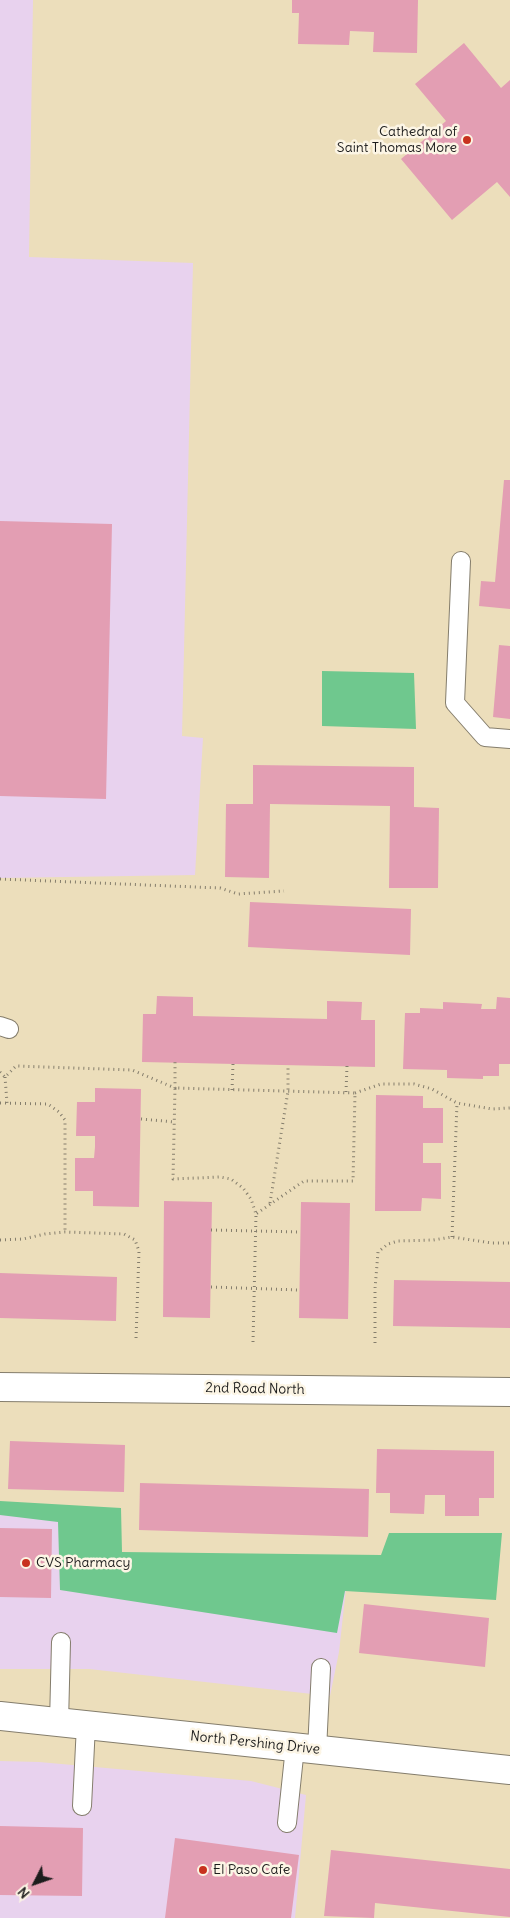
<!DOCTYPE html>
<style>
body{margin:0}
#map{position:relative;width:510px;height:1918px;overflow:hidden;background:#ecdebb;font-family:Delius,sans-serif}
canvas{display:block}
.north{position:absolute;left:10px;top:1858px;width:50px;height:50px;-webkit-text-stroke:4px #fcf5e5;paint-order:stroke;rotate:229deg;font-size:14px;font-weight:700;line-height:20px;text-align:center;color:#1c1c1c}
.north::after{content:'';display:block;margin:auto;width:18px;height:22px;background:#1c1c1c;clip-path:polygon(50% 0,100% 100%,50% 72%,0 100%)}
</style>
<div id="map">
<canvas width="510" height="1918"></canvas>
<div class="north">N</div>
</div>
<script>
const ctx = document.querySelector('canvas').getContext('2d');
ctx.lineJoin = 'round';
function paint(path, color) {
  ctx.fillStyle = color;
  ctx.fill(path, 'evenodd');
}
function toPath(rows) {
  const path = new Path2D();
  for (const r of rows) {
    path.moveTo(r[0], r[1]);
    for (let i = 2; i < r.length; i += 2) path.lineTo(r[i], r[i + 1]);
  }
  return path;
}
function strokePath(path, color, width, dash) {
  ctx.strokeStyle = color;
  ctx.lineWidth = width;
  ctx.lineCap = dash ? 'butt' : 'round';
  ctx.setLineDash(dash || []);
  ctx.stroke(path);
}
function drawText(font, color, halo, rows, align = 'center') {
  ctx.font = font + ' Delius,sans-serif';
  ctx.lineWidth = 5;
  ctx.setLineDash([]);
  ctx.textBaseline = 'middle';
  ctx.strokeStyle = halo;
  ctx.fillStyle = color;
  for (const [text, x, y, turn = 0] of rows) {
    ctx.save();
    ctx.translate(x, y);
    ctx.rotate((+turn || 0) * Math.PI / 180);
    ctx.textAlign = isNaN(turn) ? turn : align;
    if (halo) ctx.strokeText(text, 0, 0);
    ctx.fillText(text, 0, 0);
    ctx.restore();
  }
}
paint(toPath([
 [0,0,33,0,29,257,193,263,182,736,203,738,195,875,0,878],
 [0,1507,90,1509,88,1564,348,1570,339,1652,330,1696,89,1669,0,1669],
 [0,1761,39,1762,251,1781,306,1795,295,1918,0,1918]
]), '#e8d2ee');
paint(toPath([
 [322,671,414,673,416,729,322,726],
 [0,1501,121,1508,122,1552,381,1555,389,1533,502,1533,496,1600,345,1591,337,1633,60,1590,58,1522,0,1515]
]), '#6fc88e');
paint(toPath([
 [292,0,418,0,417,53,373,52,374,32,350,31,349,45,298,44,299,13,292,13],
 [464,43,501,88,510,80,510,197,497,182,452,220,401,159,446,121,415,84],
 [504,480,510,480,510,609,479,606,481,581,495,582],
 [0,521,112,524,106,799,0,796],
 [499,645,510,646,510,719,493,717],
 [253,765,414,767,414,807,439,808,438,888,389,888,390,806,270,804,269,878,225,877,226,804,253,804],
 [250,902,411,909,410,955,248,947],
 [157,996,193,997,193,1016,327,1019,327,1001,362,1002,361,1020,375,1020,375,1067,142,1062,143,1014,156,1014],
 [497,997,510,998,510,1064,499,1064,499,1076,483,1076,483,1079,447,1078,447,1070,403,1069,405,1013,420,1013,420,1008,443,1009,443,1002,482,1004,481,1009,496,1009],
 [95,1088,141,1089,139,1207,93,1206,93,1191,75,1191,75,1158,94,1158,95,1147,95,1136,76,1136,77,1102,95,1102],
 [376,1095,423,1096,423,1108,443,1108,443,1143,423,1143,423,1163,441,1163,441,1199,422,1198,421,1211,375,1211],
 [164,1201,212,1202,210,1318,163,1317],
 [301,1202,350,1203,348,1319,299,1318],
 [0,1273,117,1277,116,1321,0,1318],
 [394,1280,510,1282,510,1328,393,1326],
 [10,1441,125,1445,124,1492,8,1489],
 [377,1449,494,1451,494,1498,479,1498,479,1516,445,1516,445,1495,425,1495,424,1514,390,1513,390,1493,376,1493],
 [140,1483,369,1489,368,1537,139,1530],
 [0,1528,52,1529,51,1598,0,1597],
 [364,1604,489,1618,485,1667,359,1653],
 [0,1826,83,1828,82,1896,0,1895],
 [175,1838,299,1855,291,1918,165,1918],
 [331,1850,510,1869,510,1917,375,1903,374,1918,324,1916]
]), '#e39eb3');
const service = toPath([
 [461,561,455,703,485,737,510,739],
 [0,1026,9,1029],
 [59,1723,61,1642],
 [317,1750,321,1668],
 [82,1806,86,1725],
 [287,1823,295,1747]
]);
const minor = toPath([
 [0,1387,510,1392]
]);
const tertiary = toPath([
 [0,1716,510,1770]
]);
strokePath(service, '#847d6c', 20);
strokePath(minor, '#847d6c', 30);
strokePath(tertiary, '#847d6c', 30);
strokePath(toPath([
 [0,879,220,888,238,894,284,891],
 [0,1072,5,1077,16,1066,132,1070,175,1088,175,1062],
 [5,1077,7,1103],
 [232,1090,233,1064],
 [346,1092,347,1066],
 [355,1093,381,1084,414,1084,432,1089,457,1103,492,1109,510,1108],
 [0,1103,48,1104,59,1112,65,1120,65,1232],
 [141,1119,175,1122],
 [270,1203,288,1091,288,1065],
 [211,1230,301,1232],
 [452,1237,457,1103],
 [0,1240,23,1239,45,1234,65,1232,124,1234,135,1240,139,1251,136,1339],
 [211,1287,299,1290],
 [253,1342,256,1214,251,1199,243,1188,231,1179,220,1177,173,1179,175,1088,355,1093,353,1181,304,1181,256,1214],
 [375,1343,375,1289,378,1252,388,1244,398,1241,433,1240,452,1237,492,1243,510,1243]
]), '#847d6c', 3, [1, 4]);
strokePath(service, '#fff', 18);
strokePath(minor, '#fff', 28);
strokePath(tertiary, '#fff', 28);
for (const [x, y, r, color] of [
 [467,140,5,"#c8321e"],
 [26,1563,5,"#c8321e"],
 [203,1870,5,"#c8321e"]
]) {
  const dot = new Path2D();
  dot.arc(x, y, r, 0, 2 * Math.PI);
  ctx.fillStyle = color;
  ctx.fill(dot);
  strokePath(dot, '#fcf5e5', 2);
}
drawText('14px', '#1c1c1c', '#fcf5e5', [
 ["Cathedral of",457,132,"right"],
 ["Saint Thomas More",457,148,"right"],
 ["CVS Pharmacy",36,1563],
 ["El Paso Cafe",213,1870]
], 'left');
drawText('14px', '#1c1c1c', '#fcf5e5', [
 ["2nd Road North",255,1389,1],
 ["North Pershing Drive",255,1743,6]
]);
</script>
